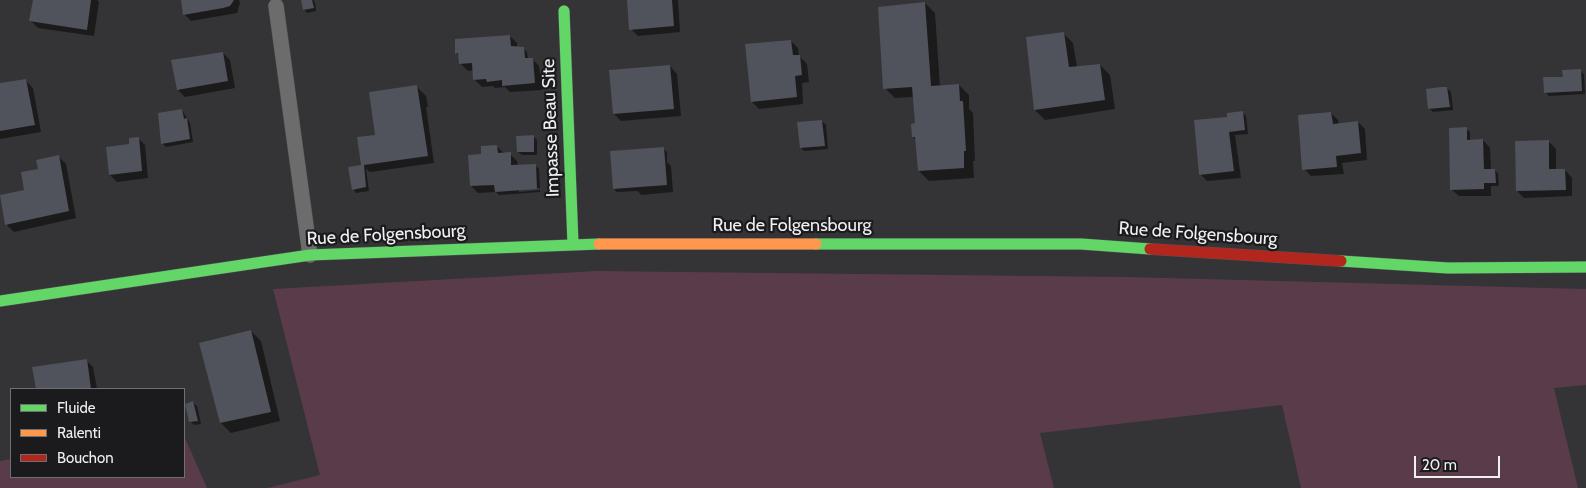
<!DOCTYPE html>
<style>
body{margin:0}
#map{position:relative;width:1586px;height:488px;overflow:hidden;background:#343335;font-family:Cabin,sans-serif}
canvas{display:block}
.legend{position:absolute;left:10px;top:388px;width:175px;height:90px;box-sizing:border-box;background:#1b1a1c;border:1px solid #706f72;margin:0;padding:6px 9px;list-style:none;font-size:15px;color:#f0eff2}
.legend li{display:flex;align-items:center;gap:10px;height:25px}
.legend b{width:25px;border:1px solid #706f72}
.scale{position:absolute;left:1414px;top:456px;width:86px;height:22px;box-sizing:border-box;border:2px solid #f0eff2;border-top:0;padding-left:6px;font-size:15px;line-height:18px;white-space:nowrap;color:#f0eff2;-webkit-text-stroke:4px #1b1a1c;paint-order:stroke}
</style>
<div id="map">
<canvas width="1586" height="488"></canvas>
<ul class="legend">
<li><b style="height:6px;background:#63d668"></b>Fluide</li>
<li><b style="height:6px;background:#ff974d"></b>Ralenti</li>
<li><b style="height:6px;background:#b3261e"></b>Bouchon</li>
</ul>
<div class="scale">20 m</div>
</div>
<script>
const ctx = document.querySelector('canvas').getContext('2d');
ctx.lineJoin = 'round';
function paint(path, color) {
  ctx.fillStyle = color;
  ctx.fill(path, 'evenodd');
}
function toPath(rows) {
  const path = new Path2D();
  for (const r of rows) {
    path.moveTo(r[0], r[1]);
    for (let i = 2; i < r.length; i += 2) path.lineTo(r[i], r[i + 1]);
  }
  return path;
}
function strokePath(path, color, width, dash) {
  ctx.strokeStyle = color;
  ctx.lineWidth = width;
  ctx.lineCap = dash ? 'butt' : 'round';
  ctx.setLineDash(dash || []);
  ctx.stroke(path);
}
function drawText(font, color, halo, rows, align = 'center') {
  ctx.font = font + ' Cabin,sans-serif';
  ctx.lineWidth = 4.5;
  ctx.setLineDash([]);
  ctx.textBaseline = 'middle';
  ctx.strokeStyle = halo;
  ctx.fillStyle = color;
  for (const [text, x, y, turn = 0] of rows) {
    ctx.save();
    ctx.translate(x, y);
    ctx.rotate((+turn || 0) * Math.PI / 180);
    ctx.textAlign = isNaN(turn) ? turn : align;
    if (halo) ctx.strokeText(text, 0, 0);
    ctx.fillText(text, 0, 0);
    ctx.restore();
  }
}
paint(toPath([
 [597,271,1127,277,1586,289,1586,385,1554,388,1578,488,1301,488,1282,405,1040,433,1054,488,267,488,320,475,273,289],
 [184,438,185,438,207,488,0,488,0,461,11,459,11,477,184,477]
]), '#593b4a');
paint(toPath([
 [35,0,97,0,99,2,94,36,38,28,31,21],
 [182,0,239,0,240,3,237,13,191,21,184,14],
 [304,0,313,0,315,2,316,11,307,13,304,9],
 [628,0,678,0,680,32,638,36,631,29],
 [925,3,935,13,940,87,959,85,969,95,969,109,973,113,975,161,973,161,974,178,929,181,919,171,917,141,913,137,916,124,914,97,895,98,885,88],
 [1063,33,1073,43,1077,67,1100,65,1110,75,1115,109,1045,120,1035,110],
 [510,36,517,43,517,47,524,49,527,52,528,59,532,59,539,66,542,90,510,92,505,87,495,88,493,86,482,87,474,79,474,70,468,71,460,63,460,57,456,53],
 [791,41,798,48,799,56,807,64,809,82,802,83,803,104,759,109,752,102],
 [223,53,230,60,235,88,185,97,178,90],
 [670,66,677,74,681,116,621,121,614,114],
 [1580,71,1584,74,1585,94,1549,96,1545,92],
 [26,81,33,88,41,132,0,139,0,85],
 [416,86,426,96,428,107,426,107,434,163,370,172,366,169,369,191,356,193,353,189,378,136],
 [1447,88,1451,92,1453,110,1433,112,1429,108],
 [182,110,190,123,193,142,166,147,162,143],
 [1243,113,1246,116,1248,134,1235,135,1241,178,1207,181,1200,174,1229,118],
 [1331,113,1338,120,1339,125,1358,122,1365,129,1367,160,1342,163,1344,174,1311,176,1304,169],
 [822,121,826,125,828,149,804,151,801,148],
 [1466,129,1470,132,1470,141,1483,140,1490,148,1491,170,1495,170,1498,174,1499,186,1491,186,1491,196,1459,196,1451,189],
 [533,136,537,140,537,155,522,155,518,152],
 [138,138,145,145,148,178,117,182,110,175,130,146],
 [1548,141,1556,149,1556,170,1565,170,1572,178,1572,196,1524,198,1517,191],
 [496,146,504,153,510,154,517,161,518,166,535,165,539,169,540,188,519,189,519,192,540,190,540,192,499,195,496,192,478,193,471,186,482,155],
 [663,148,667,152,667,162,671,166,673,192,641,195,638,191,617,192,614,189],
 [58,156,66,164,76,218,14,232,7,225,39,170],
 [251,331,261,341,280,421,231,433,221,423],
 [86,360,93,367,97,389,38,389,34,368],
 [193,403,197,406,201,424,194,425,190,421]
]), '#0007');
paint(toPath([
 [33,0,91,0,87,30,29,21],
 [181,0,234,0,230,6,223,8,183,15],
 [301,0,312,0,314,8,303,10],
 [627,0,672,0,674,26,629,30],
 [925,2,931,86,959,84,960,101,963,101,966,151,964,151,964,168,918,171,915,137,912,137,911,124,915,123,912,87,883,89,878,7],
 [1064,32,1069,67,1100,64,1105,100,1034,110,1026,37],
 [510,35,511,46,524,47,525,58,533,58,535,83,502,86,502,80,487,82,486,79,473,80,472,63,459,64,458,53,455,54,455,39],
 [791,40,793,55,800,55,802,75,795,76,797,97,751,102,745,44],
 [223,52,228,81,177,90,171,60],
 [670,65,674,109,613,114,609,70],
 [1581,69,1582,91,1544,93,1543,77,1563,77,1562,70],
 [26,79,35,125,0,131,0,83],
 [417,85,428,156,364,165,366,187,352,190,348,167,361,165,357,137,375,135,369,92],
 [1441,87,1447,87,1450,107,1428,109,1426,89],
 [182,109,184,119,187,118,190,139,161,144,158,113],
 [1243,111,1245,130,1229,132,1234,171,1199,175,1194,120,1227,117,1227,113],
 [1331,112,1333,124,1358,121,1361,153,1336,156,1337,167,1302,170,1298,115],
 [822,120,825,146,800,148,797,122],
 [1467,127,1467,140,1483,139,1484,169,1495,169,1496,183,1484,183,1484,189,1450,190,1449,128],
 [534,135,534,152,517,152,516,136],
 [139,137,142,171,109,175,106,147,129,144,129,138],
 [1549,140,1549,169,1565,169,1566,190,1516,191,1515,141],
 [497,145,498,153,511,152,511,165,536,164,537,189,495,192,494,185,470,186,468,155,481,154,481,146],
 [664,147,667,185,613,189,610,151],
 [59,155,69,211,5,225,0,195,24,190,21,172,38,169,36,160],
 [251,330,271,412,220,423,199,343],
 [87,359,91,389,36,389,32,367],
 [193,401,198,421,189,422,185,404]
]), '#50525c');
const lane = toPath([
 [276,6,310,255]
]);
const fast = toPath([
 [564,11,573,244],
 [816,244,1081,244,1150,249],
 [1341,261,1448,268,1586,267],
 [0,301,310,255,599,244]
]);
const slow = toPath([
 [599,244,816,244]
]);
const jam = toPath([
 [1150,249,1341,261]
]);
strokePath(lane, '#525153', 16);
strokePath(fast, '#525153', 12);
strokePath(slow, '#525153', 12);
strokePath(jam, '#525153', 12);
strokePath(lane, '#6c6c6c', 15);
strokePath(fast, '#63d668', 11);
strokePath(slow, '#ff974d', 11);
strokePath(jam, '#b3261e', 11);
drawText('18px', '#f0eff2', '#1b1a1c', [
 ["Impasse Beau Site",551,128,-92],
 ["Rue de Folgensbourg",792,226],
 ["Rue de Folgensbourg",1198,234,4],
 ["Rue de Folgensbourg",386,235,-3]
]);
</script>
